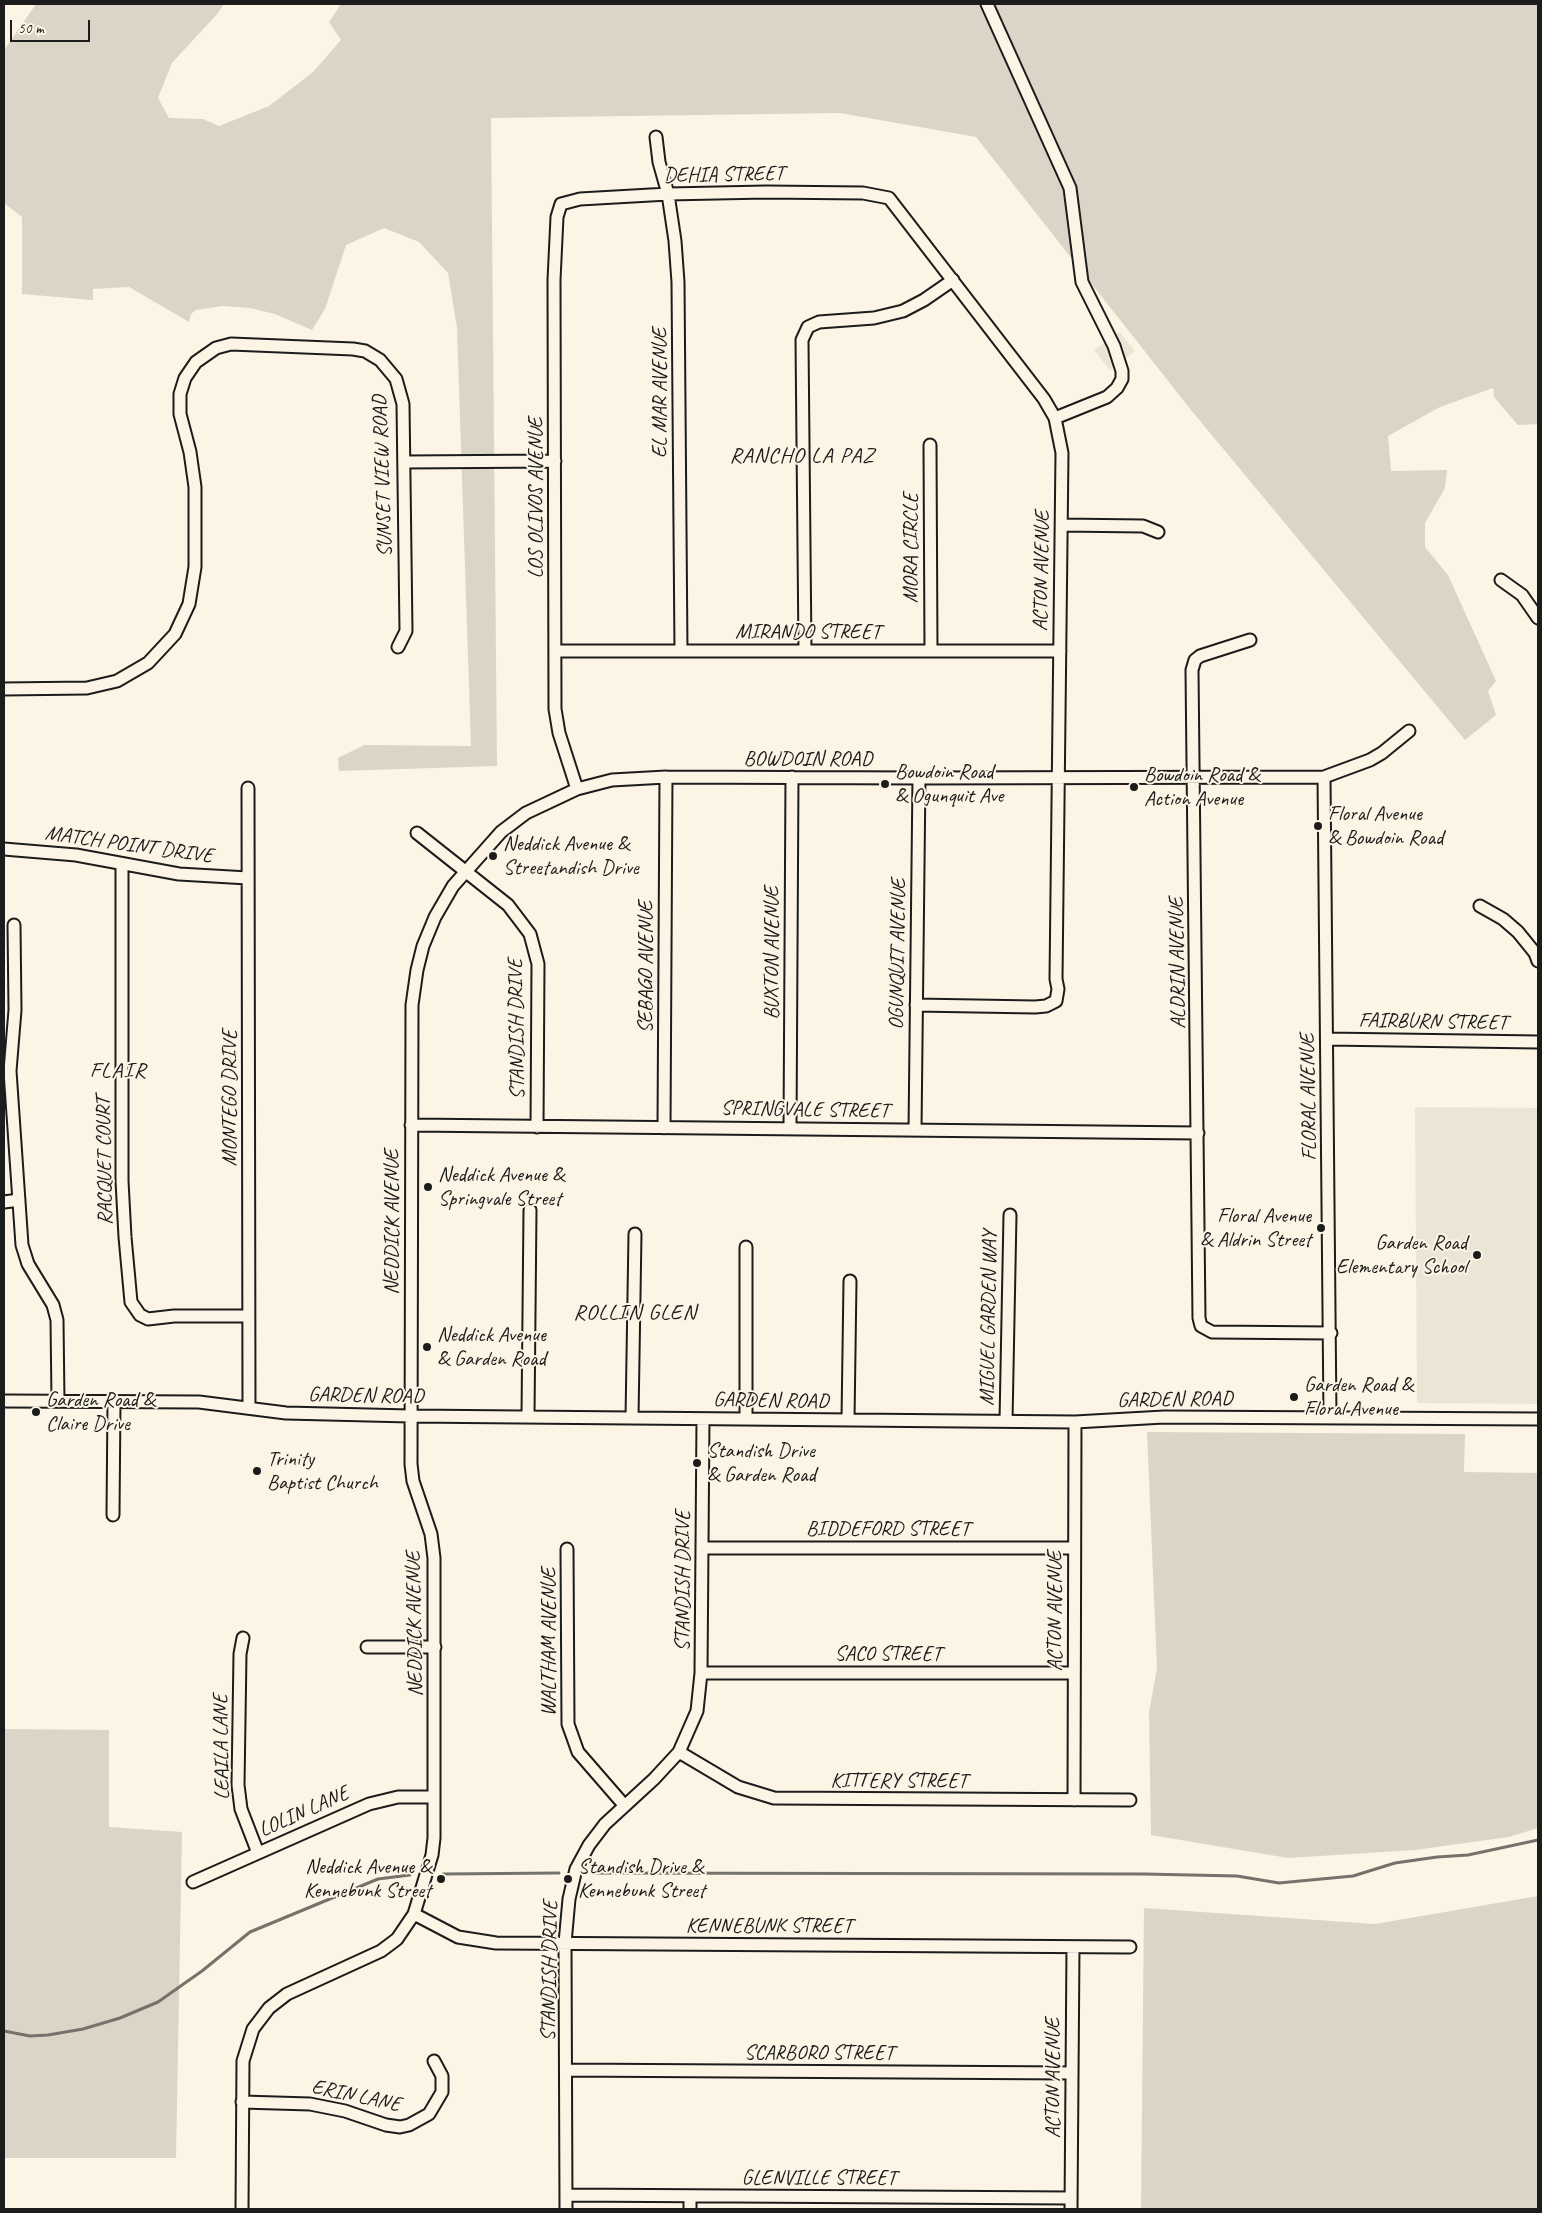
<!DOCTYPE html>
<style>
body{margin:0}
#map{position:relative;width:1542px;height:2213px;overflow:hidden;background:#fcf5e5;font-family:Caveat,sans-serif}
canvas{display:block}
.frame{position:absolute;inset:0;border:5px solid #1c1c1c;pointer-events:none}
.scale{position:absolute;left:10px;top:20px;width:80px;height:22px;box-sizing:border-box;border:2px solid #1c1c1c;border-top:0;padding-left:6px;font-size:15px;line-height:18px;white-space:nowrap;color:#1c1c1c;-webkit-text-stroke:4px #fcf5e5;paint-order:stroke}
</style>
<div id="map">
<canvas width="1542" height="2213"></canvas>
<div class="frame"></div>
<div class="scale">50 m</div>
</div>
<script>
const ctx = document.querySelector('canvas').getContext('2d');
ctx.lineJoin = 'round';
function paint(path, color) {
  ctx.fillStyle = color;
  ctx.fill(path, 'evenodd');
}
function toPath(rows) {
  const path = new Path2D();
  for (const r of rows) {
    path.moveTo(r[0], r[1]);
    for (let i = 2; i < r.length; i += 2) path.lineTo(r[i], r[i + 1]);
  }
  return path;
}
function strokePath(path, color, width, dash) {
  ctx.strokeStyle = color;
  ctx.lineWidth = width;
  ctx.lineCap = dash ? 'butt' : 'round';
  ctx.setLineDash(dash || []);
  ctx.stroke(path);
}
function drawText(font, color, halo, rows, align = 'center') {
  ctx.font = font + ' Caveat,sans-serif';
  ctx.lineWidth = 4;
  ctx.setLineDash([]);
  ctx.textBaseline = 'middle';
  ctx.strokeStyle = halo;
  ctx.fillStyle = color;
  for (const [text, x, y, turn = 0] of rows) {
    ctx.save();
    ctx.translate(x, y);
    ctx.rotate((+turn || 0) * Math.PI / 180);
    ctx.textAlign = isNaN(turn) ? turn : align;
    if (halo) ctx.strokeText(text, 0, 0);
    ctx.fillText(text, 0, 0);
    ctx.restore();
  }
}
paint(toPath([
 [1120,332,1135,351,1110,370,1094,350],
 [1415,1107,1538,1108,1538,1404,1417,1403]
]), '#ebe5d6');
paint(toPath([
 [36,4,224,4,218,13,172,63,158,98,169,118,203,119,219,126,269,106,313,72,341,40,329,22,341,4,1538,4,1538,424,1518,425,1494,397,1493,388,1440,407,1388,436,1391,471,1447,470,1445,488,1425,523,1425,547,1448,575,1496,681,1488,691,1496,715,1465,740,1191,410,976,137,840,113,491,118,497,766,339,771,338,758,364,745,471,746,457,328,448,273,419,242,384,228,346,245,325,309,312,330,275,314,250,308,223,306,196,310,191,314,189,322,129,287,93,289,93,300,22,294,22,217,4,203,4,50],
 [1147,1432,1465,1434,1464,1472,1538,1473,1538,1828,1509,1837,1415,1850,1288,1858,1151,1835,1149,1712,1157,1668],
 [4,1729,109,1730,109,1827,182,1832,176,2158,4,2158],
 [1538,1896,1538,2209,1141,2209,1144,1908,1375,1924]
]), '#dbd5c8');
strokePath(toPath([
 [592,1873,1144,1874,1237,1876,1279,1883,1353,1876,1395,1863,1437,1857,1468,1855,1538,1840],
 [443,1874,559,1873],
 [4,2031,30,2036,48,2035,83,2029,120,2018,158,2002,202,1971,250,1932,378,1879,410,1875]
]), '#75726c', 3);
const minor = toPath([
 [987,4,1070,188,1082,282,1114,346,1122,371,1122,379,1117,388,1107,397,1055,418],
 [656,137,659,162,668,194,675,241,678,282,681,651],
 [930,445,931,651],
 [404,462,555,461],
 [1062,525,1143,526,1158,532],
 [1501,580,1522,595,1538,618],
 [1250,640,1200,656,1195,660,1192,670,1199,1318,1201,1326,1212,1332,1331,1333],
 [556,651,1060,651],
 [805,651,802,340,808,327,819,322,874,318,903,311,924,300,953,280],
 [4,689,87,688,117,681,148,663,175,634,189,604,195,567,195,487,190,452,180,414,180,394,185,378,196,362,216,348,231,344,353,349,365,351,380,360,396,379,403,404,406,631,398,647],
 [1324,777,1330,1417],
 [248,788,249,1408],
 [577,789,559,733,555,709,554,280,557,217,561,204,580,199,668,194,766,192,863,193,889,198,1044,399,1055,418,1062,453,1056,979,1058,989,1056,1001,1046,1006,1035,1007,916,1005],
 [417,833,508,905,530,934,538,964,537,1127],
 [4,849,76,855,179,874,248,878],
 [122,864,122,1181,125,1237,131,1302,140,1315,148,1319,174,1316,248,1316],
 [1480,906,1503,919,1518,932,1535,953,1538,961],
 [14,925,15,1010,10,1071,22,1245,28,1264,53,1305,57,1320,58,1401],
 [1327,1039,1538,1042],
 [411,1125,1198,1133],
 [664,1128,666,777],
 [790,1129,792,777],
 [915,1130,919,778],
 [4,1202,19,1200],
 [4,1401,199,1402,286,1413,410,1416,1075,1422,1164,1417,1538,1419],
 [528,1416,530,1210],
 [632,1418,635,1234],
 [746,1419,746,1247],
 [848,1420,850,1281],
 [1006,1421,1010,1215],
 [113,1515,114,1402],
 [702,1548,1073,1548],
 [567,1549,568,1724,578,1752,624,1805],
 [243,1638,240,1654,238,1785,241,1809,258,1853],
 [367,1647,435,1647],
 [701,1673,1074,1673],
 [679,1752,738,1787,774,1798,1130,1800],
 [1074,1800,1075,1422],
 [193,1882,369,1804,398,1797,434,1797],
 [414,1914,458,1937,496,1943,1130,1947],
 [566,2070,1072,2073],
 [242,2102,310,2104,345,2111,386,2125,400,2127,409,2125,429,2114,442,2092,442,2076,434,2061],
 [566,2195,1071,2198],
 [242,2209,243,2061,253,2029,269,2008,287,1994,381,1951,397,1939,414,1914,432,1855,434,1838,434,1558,431,1534,413,1481,411,1464,412,1005,417,970,423,946,435,917,453,886,501,832,526,813,577,789,612,780,666,777,919,778,1324,777,1370,760,1382,753,1409,731],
 [566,2209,565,1943,569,1899,576,1869,589,1845,605,1824,654,1779,679,1752,697,1711,701,1673,703,1419],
 [690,2209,690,2196],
 [1071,2209,1073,1947]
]);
strokePath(minor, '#1c1c1c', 15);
strokePath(minor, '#fcf5e5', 11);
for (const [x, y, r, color] of [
 [885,784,5,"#1c1c1c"],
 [1134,787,5,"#1c1c1c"],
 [1318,826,5,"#1c1c1c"],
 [493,856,5,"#1c1c1c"],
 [428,1187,5,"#1c1c1c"],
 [1321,1228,5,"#1c1c1c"],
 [1477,1255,5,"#1c1c1c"],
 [427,1347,5,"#1c1c1c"],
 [1294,1397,5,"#1c1c1c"],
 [36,1412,5,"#1c1c1c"],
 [697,1463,5,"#1c1c1c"],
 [257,1471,5,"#1c1c1c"],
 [441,1879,5,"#1c1c1c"],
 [568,1879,5,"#1c1c1c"]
]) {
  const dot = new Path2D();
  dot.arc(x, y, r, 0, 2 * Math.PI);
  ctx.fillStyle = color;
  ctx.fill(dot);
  strokePath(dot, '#fcf5e5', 2);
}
drawText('21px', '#1c1c1c', '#fcf5e5', [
 ["DEHIA STREET",724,175,-1],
 ["EL MAR AVENUE",660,393,-90],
 ["SUNSET VIEW ROAD",383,476,-92],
 ["LOS OLIVOS AVENUE",536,498,-90],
 ["MORA CIRCLE",911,548,-90],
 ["ACTON AVENUE",1042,571,-89],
 ["MIRANDO STREET",808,632],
 ["BOWDOIN ROAD",808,759],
 ["MATCH POINT DRIVE",129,845,8],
 ["BUXTON AVENUE",772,953,-90],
 ["OGUNQUIT AVENUE",898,954,-89],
 ["ALDRIN AVENUE",1178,963,-91],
 ["SEBAGO AVENUE",646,967,-90],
 ["FAIRBURN STREET",1433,1022,1],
 ["STANDISH DRIVE",517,1029,-91],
 ["FLORAL AVENUE",1309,1097,-91],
 ["MONTEGO DRIVE",230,1098,-90],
 ["SPRINGVALE STREET",805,1110,1],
 ["RACQUET COURT",105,1161,-91],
 ["NEDDICK AVENUE",392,1222,-90],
 ["MIGUEL GARDEN WAY",989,1318,-89],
 ["GARDEN ROAD",366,1396,1],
 ["GARDEN ROAD",1175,1400,-1],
 ["GARDEN ROAD",771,1401,1],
 ["BIDDEFORD STREET",888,1529],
 ["STANDISH DRIVE",683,1581,-90],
 ["ACTON AVENUE",1055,1611,-90],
 ["NEDDICK AVENUE",415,1624,-91],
 ["WALTHAM AVENUE",549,1642,-90],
 ["SACO STREET",888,1654],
 ["LEAILA LANE",222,1747,-91],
 ["KITTERY STREET",899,1781],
 ["LOLIN LANE",304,1812,-24],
 ["KENNEBUNK STREET",769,1926],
 ["STANDISH DRIVE",550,1971,-89],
 ["SCARBORO STREET",819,2053],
 ["ACTON AVENUE",1053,2078,-90],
 ["ERIN LANE",356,2096,12],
 ["GLENVILLE STREET",819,2178]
]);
drawText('21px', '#1c1c1c', '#fcf5e5', [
 ["Bowdoin Road",895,772],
 ["& Ogunquit Ave",895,796],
 ["Bowdoin Road &",1144,775],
 ["Action Avenue",1144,799],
 ["Floral Avenue",1328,814],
 ["& Bowdoin Road",1328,838],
 ["Neddick Avenue &",503,844],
 ["Streetandish Drive",503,868],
 ["Neddick Avenue &",438,1175],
 ["Springvale Street",438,1199],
 ["Floral Avenue",1311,1216,"right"],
 ["& Aldrin Street",1311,1240,"right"],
 ["Garden Road",1467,1243,"right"],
 ["Elementary School",1467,1267,"right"],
 ["Neddick Avenue",437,1335],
 ["& Garden Road",437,1359],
 ["Garden Road &",1304,1385],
 ["Floral Avenue",1304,1409],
 ["Garden Road &",46,1400],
 ["Claire Drive",46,1424],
 ["Standish Drive",707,1451],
 ["& Garden Road",707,1475],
 ["Trinity",267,1459],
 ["Baptist Church",267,1483],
 ["Neddick Avenue &",431,1867,"right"],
 ["Kennebunk Street",431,1891,"right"],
 ["Standish Drive &",578,1867],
 ["Kennebunk Street",578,1891]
], 'left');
ctx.letterSpacing = '1px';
drawText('22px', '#1c1c1c', '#fcf5e5', [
 ["RANCHO LA PAZ",802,456],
 ["FLAIR",118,1071],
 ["ROLLIN GLEN",635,1313]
]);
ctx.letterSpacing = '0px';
</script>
